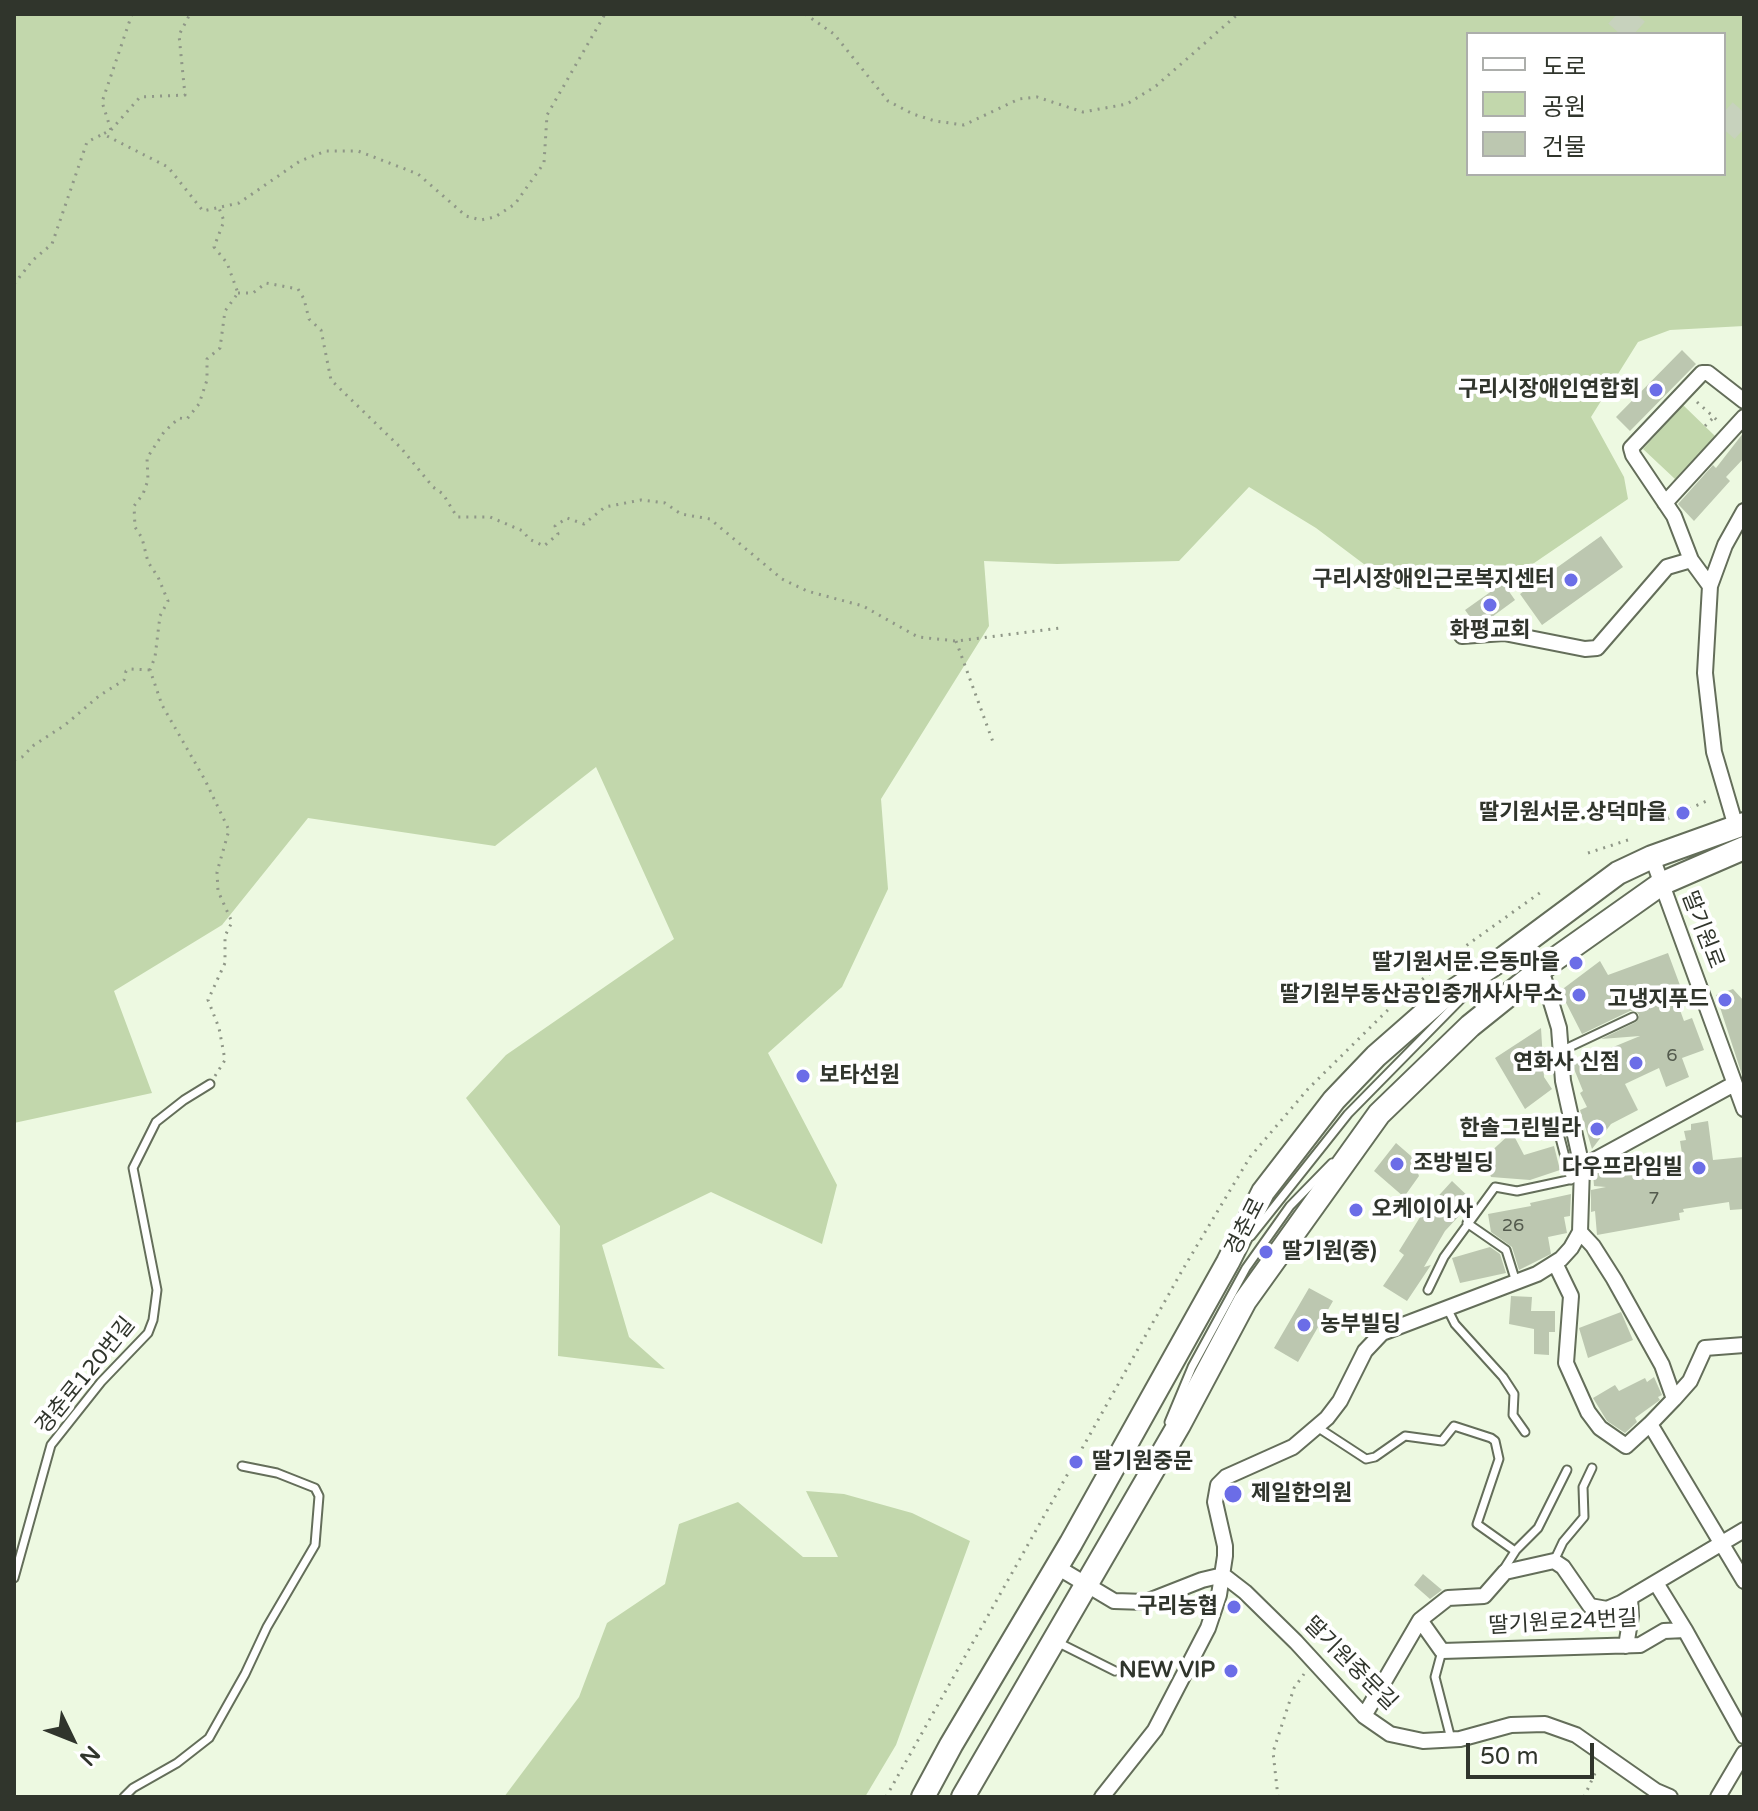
<!DOCTYPE html>
<meta charset="utf-8">
<style>
body{margin:0}
#map{position:relative;width:1758px;height:1811px;overflow:hidden;background:#edf9e1;font-family:"Varela Round","Noto Sans KR",sans-serif}
canvas{display:block}
.frame{position:absolute;inset:0;border:16px solid #30352c;pointer-events:none}
.legend{position:absolute;left:1466px;top:32px;width:260px;height:144px;box-sizing:border-box;background:#fff;border:2px solid #acaeab;margin:0;padding:10px 14px;list-style:none;font-size:24px;color:#30352c}
.legend li{display:flex;align-items:center;gap:16px;height:40px}
.legend b{width:40px;border:2px solid #acaeab}
.north{position:absolute;left:32px;top:1699px;width:80px;height:80px;-webkit-text-stroke:6px #fff;paint-order:stroke;rotate:133deg;font-size:22px;font-weight:700;line-height:32px;text-align:center;color:#30352c}
.north::after{content:'';display:block;margin:auto;width:28px;height:36px;background:#30352c;clip-path:polygon(50% 0,100% 100%,50% 72%,0 100%)}
.scale{position:absolute;left:1466px;top:1743px;width:128px;height:36px;box-sizing:border-box;border:4px solid #30352c;border-top:0;padding-left:10px;font-size:24px;line-height:28px;white-space:nowrap;color:#30352c;-webkit-text-stroke:6px #fff;paint-order:stroke}
</style>
<div id="map">
<canvas width="1758" height="1811"></canvas>
<div class="frame"></div>
<ul class="legend">
<li><b style="height:10px;background:#fff"></b>도로</li>
<li><b style="height:22px;background:#c2d7ac"></b>공원</li>
<li><b style="height:22px;background:#bcc7b0"></b>건물</li>
</ul>
<div class="north">N</div>
<div class="scale">50 m</div>
</div>
<script>
const ctx = document.querySelector('canvas').getContext('2d');
ctx.lineJoin = 'round';
function paint(path, color) {
  ctx.fillStyle = color;
  ctx.fill(path, 'evenodd');
}
function toPath(rows) {
  const path = new Path2D();
  for (const r of rows) {
    path.moveTo(r[0], r[1]);
    for (let i = 2; i < r.length; i += 2) path.lineTo(r[i], r[i + 1]);
  }
  return path;
}
function strokePath(path, color, width, dash) {
  ctx.strokeStyle = color;
  ctx.lineWidth = width;
  ctx.lineCap = dash ? 'butt' : 'round';
  ctx.setLineDash(dash || []);
  ctx.stroke(path);
}
function drawText(font, color, halo, rows, align = 'center') {
  ctx.font = font + ' "Varela Round","Noto Sans KR",sans-serif';
  ctx.lineWidth = 8;
  ctx.setLineDash([]);
  ctx.textBaseline = 'middle';
  ctx.strokeStyle = halo;
  ctx.fillStyle = color;
  for (const [text, x, y, turn = 0] of rows) {
    ctx.save();
    ctx.translate(x, y);
    ctx.rotate((+turn || 0) * Math.PI / 180);
    ctx.textAlign = isNaN(turn) ? turn : align;
    if (halo) ctx.strokeText(text, 0, 0);
    ctx.fillText(text, 0, 0);
    ctx.restore();
  }
}
paint(toPath([
 [14,14,1744,14,1744,326,1670,330,1638,342,1591,417,1624,477,1628,499,1518,574,1397,589,1316,528,1249,487,1179,561,1057,564,984,561,989,626,881,799,888,889,842,987,768,1053,837,1185,822,1244,711,1192,602,1245,629,1337,665,1369,558,1356,560,1226,466,1098,506,1055,674,939,596,767,495,846,308,818,222,925,114,991,152,1093,14,1123],
 [1468,34,1724,34,1724,174,1468,174],
 [1683,405,1715,436,1675,479,1643,449],
 [806,1491,844,1494,912,1513,970,1541,896,1745,865,1797,504,1797,579,1697,607,1623,665,1584,679,1524,738,1502,803,1557,838,1557]
]), '#c2d7ac');
paint(toPath([
 [1682,350,1696,364,1630,431,1616,417],
 [1744,432,1744,458,1726,477,1730,481,1694,521,1678,504,1713,465,1716,468],
 [1601,536,1623,567,1542,625,1520,594],
 [1503,583,1515,600,1481,625,1476,625,1465,610],
 [1668,953,1681,988,1673,991,1684,1021,1692,1018,1704,1050,1682,1058,1689,1077,1666,1087,1659,1068,1625,1084,1638,1110,1611,1124,1592,1149,1580,1110,1587,1107,1580,1093,1583,1091,1572,1064,1640,1036,1601,1039,1636,1022,1639,1015,1636,1011,1630,1011,1582,1034,1560,991,1600,961,1608,975],
 [1733,989,1744,1001,1742,1075,1716,995],
 [1541,1028,1544,1077,1552,1089,1525,1109,1495,1058],
 [1708,1121,1713,1160,1744,1157,1744,1209,1730,1210,1729,1202,1683,1209,1684,1212,1679,1213,1680,1220,1597,1235,1595,1211,1591,1212,1591,1190,1606,1187,1594,1186,1593,1173,1627,1154,1636,1168,1683,1160,1680,1141,1686,1140,1684,1131,1691,1130,1691,1124],
 [1512,1132,1524,1155,1554,1146,1560,1170,1530,1180,1491,1177,1485,1157],
 [1396,1143,1411,1156,1419,1176,1404,1197,1374,1171],
 [1452,1181,1473,1201,1445,1231,1424,1267,1431,1265,1407,1301,1383,1286,1404,1255,1399,1251,1422,1214],
 [1571,1194,1570,1216,1564,1217,1567,1233,1548,1237,1551,1254,1519,1270,1512,1247,1491,1232,1488,1214,1531,1206,1530,1203],
 [1490,1247,1500,1254,1506,1273,1460,1283,1452,1258],
 [1309,1288,1333,1301,1298,1362,1274,1348],
 [1511,1296,1532,1297,1531,1311,1555,1311,1555,1332,1549,1332,1549,1355,1534,1354,1534,1329,1509,1324],
 [1621,1312,1633,1340,1588,1358,1579,1328],
 [1654,1377,1662,1395,1658,1397,1660,1400,1635,1418,1637,1422,1625,1433,1607,1421,1593,1398,1615,1385,1619,1391,1645,1378,1647,1382],
 [1423,1574,1442,1590,1430,1599,1414,1585]
]), '#bcc7b0');
strokePath(toPath([
 [1617,14,1639,34],
 [1724,112,1744,130]
]), '#c7d2bd', 26, [26, 13]);
const lane = toPath([
 [1561,1051,1633,1017],
 [1557,1126,1571,1180],
 [1467,1223,1506,1250,1516,1282],
 [1251,1236,1348,1114,1466,994],
 [1428,1290,1444,1257,1495,1187,1517,1191,1582,1177],
 [1447,1308,1455,1324,1503,1377,1514,1394,1513,1415,1525,1432],
 [1169,1422,1192,1367,1246,1268,1290,1206,1332,1163],
 [1317,1427,1366,1459,1375,1457,1405,1436,1442,1441,1454,1426,1491,1438,1495,1441,1499,1459,1477,1524,1515,1551],
 [1554,1561,1563,1542,1584,1517,1583,1487,1592,1468],
 [1502,1572,1516,1550,1538,1528,1567,1470],
 [14,1578,51,1445,101,1382,148,1333,153,1320,157,1290,133,1168,156,1122,184,1100,210,1084],
 [1055,1641,1115,1671],
 [1442,1651,1435,1677,1451,1739],
 [124,1797,133,1788,177,1763,209,1738,245,1674,267,1627,315,1545,319,1496,315,1488,277,1473,242,1466]
]);
const street = toPath([
 [1665,503,1744,417],
 [1710,586,1725,545,1744,511],
 [1462,636,1504,633,1585,649,1597,648,1667,567,1691,560],
 [1736,827,1714,752,1705,673,1710,586,1691,560,1674,516,1633,455,1631,448,1702,373,1708,373,1744,401],
 [1652,857,1744,1109],
 [1541,969,1559,1028,1563,1081,1582,1167],
 [1580,1232,1593,1246,1614,1279,1662,1365,1674,1399,1650,1424,1744,1581],
 [1555,1263,1571,1296,1566,1363,1588,1412,1600,1428,1626,1446,1650,1424],
 [1674,1399,1690,1381,1705,1348,1744,1345],
 [1057,1567,1114,1601,1146,1602,1202,1580,1223,1575,1245,1592,1296,1642,1364,1716,1390,1734,1423,1741,1460,1739,1511,1725,1545,1724,1576,1735,1656,1791,1670,1797],
 [1656,1583,1685,1630],
 [1420,1620,1442,1651,1640,1645,1664,1631,1685,1630,1744,1736],
 [1626,1646,1631,1616,1630,1598],
 [1364,1716,1420,1620,1448,1598,1484,1596,1505,1572,1554,1561,1563,1567,1590,1606,1607,1609,1621,1603,1744,1530],
 [1102,1797,1155,1730,1208,1628,1219,1595,1225,1556,1225,1546,1215,1502,1218,1485,1226,1477,1293,1447,1327,1418,1340,1401,1365,1351,1382,1333,1537,1274,1561,1259,1571,1248,1580,1232,1582,1167,1734,1084],
 [1718,1797,1744,1753]
]);
const primary = toPath([
 [923,1797,951,1745,1071,1543,1228,1262,1263,1192,1334,1100,1376,1056,1441,999,1505,957,1618,873,1652,857,1744,824],
 [963,1797,1179,1425,1245,1301,1379,1114,1470,1026,1541,969,1661,884,1744,848]
]);
strokePath(lane, '#646e5a', 11);
strokePath(street, '#646e5a', 18);
strokePath(primary, '#646e5a', 26);
strokePath(toPath([
 [132,14,102,102,111,130,103,134,168,167,203,211,239,203,300,161,326,151,358,151,418,174,466,216,481,220,495,217,515,204,544,163,547,115,605,14],
 [805,14,834,34,888,101,913,114,935,121,964,125,1019,99,1037,97,1083,112,1127,104,1156,86,1238,14],
 [111,130,140,97,185,95,179,35,190,14],
 [14,284,33,260,52,244,87,142,103,134],
 [238,293,253,293,266,283,298,289,304,299,309,319,321,330,331,380,401,448,433,487,443,494,457,517,490,517,523,531,529,539,544,546,558,534,555,526,567,518,584,524,605,507,641,500,665,503,681,514,710,519,782,579,807,591,863,606,918,637,956,641,1061,628],
 [1697,402,1718,421],
 [1705,426,1714,417],
 [956,641,993,742],
 [14,760,22,757,34,745,65,725,99,696,124,680,126,671,131,669,150,670],
 [1660,822,1711,799],
 [1588,853,1628,840],
 [215,1076,225,1060,219,1028,208,1000,225,963,225,936,232,922,218,891,217,872,229,830,205,780,162,705,150,670,155,657,160,616,168,601,158,577,148,562,142,538,135,527,134,506,143,494,148,480,147,458,164,432,179,418,187,419,199,404,207,380,207,359,220,348,225,311,238,293,227,263,214,247,224,221,219,208],
 [886,1797,1183,1269,1250,1157,1308,1089,1402,996,1442,963,1541,892],
 [1278,1797,1273,1752,1294,1688,1304,1674],
 [1584,1797,1597,1769]
]), '#8f9787', 3, [2, 6]);
strokePath(lane, '#fff', 7);
strokePath(street, '#fff', 14);
strokePath(primary, '#fff', 22);
for (const [x, y, r, color] of [
 [1656,390,8,"#6b6de7"],
 [1571,580,8,"#6b6de7"],
 [1490,605,8,"#6b6de7"],
 [1683,813,8,"#6b6de7"],
 [1576,963,8,"#6b6de7"],
 [1579,995,8,"#6b6de7"],
 [1725,1000,8,"#6b6de7"],
 [1636,1063,8,"#6b6de7"],
 [803,1076,8,"#6b6de7"],
 [1597,1129,8,"#6b6de7"],
 [1397,1164,8,"#6b6de7"],
 [1699,1168,8,"#6b6de7"],
 [1356,1210,8,"#6b6de7"],
 [1266,1252,8,"#6b6de7"],
 [1304,1325,8,"#6b6de7"],
 [1076,1462,8,"#6b6de7"],
 [1233,1494,10,"#6b6de7"],
 [1234,1607,8,"#6b6de7"],
 [1231,1671,8,"#6b6de7"]
]) {
  const dot = new Path2D();
  dot.arc(x, y, r, 0, 2 * Math.PI);
  ctx.fillStyle = color;
  ctx.fill(dot);
  strokePath(dot, '#fff', 3);
}
drawText('18px', '#535a4d', null, [
 ["6",1672,1056],
 ["7",1654,1199],
 ["26",1513,1226]
]);
drawText('bold 22px', '#30352c', '#fff', [
 ["구리시장애인연합회",1640,390],
 ["구리시장애인근로복지센터",1555,580],
 ["화평교회",1490,631,"center"],
 ["딸기원서문.상덕마을",1667,813],
 ["딸기원서문.은동마을",1560,963],
 ["딸기원부동산공인중개사사무소",1563,995],
 ["고냉지푸드",1709,1000],
 ["연화사 신점",1620,1063],
 ["보타선원",819,1076,"left"],
 ["한솔그린빌라",1581,1129],
 ["조방빌딩",1413,1164,"left"],
 ["다우프라임빌",1683,1168],
 ["오케이이사",1372,1210,"left"],
 ["딸기원(중)",1282,1252,"left"],
 ["농부빌딩",1320,1325,"left"],
 ["딸기원중문",1092,1462,"left"],
 ["제일한의원",1251,1494,"left"],
 ["구리농협",1218,1607],
 ["NEW VIP",1215,1671]
], 'right');
drawText('22px', '#30352c', '#fff', [
 ["딸기원로",1702,930,69],
 ["경춘로",1246,1227,-63],
 ["경춘로120번길",86,1376,-51],
 ["딸기원로24번길",1563,1623,-3],
 ["딸기원중문길",1350,1664,45]
]);
</script>
